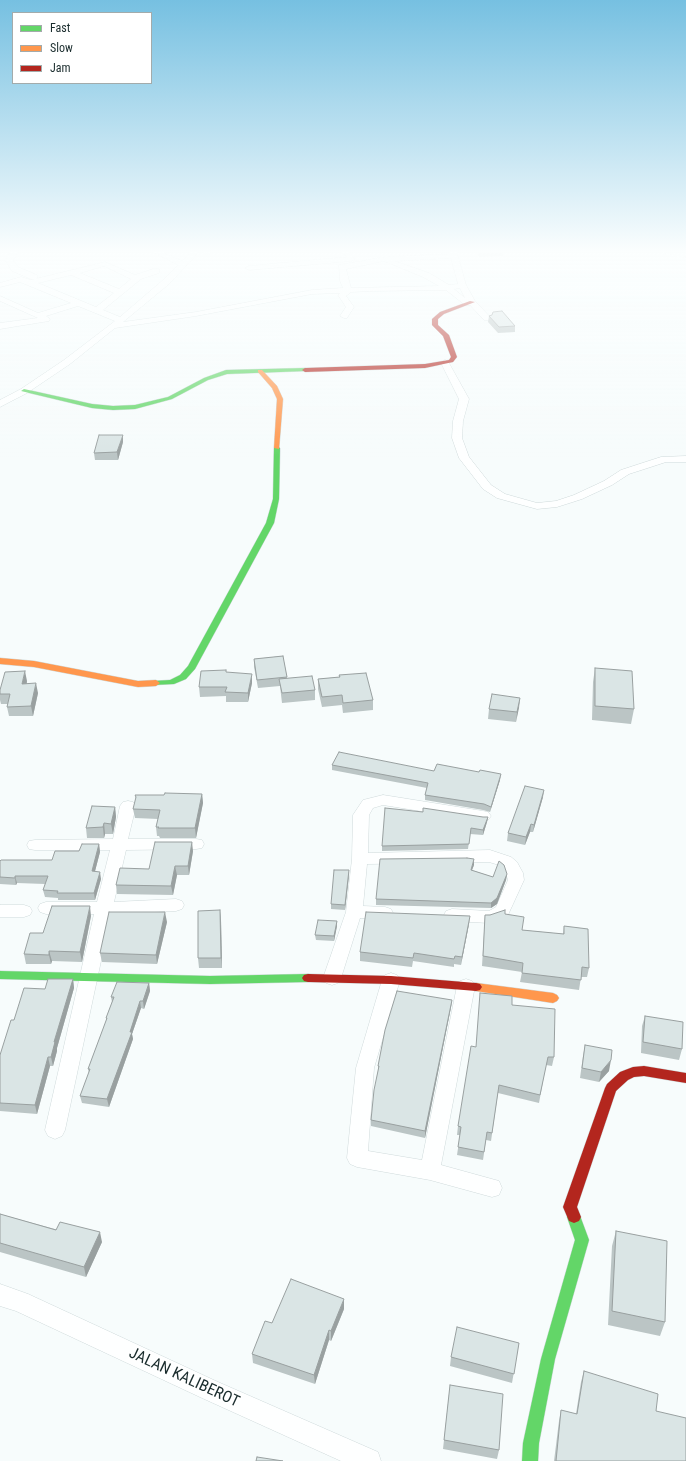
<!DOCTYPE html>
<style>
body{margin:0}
#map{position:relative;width:686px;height:1461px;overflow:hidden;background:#f7fcfc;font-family:"Roboto Condensed",sans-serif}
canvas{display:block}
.legend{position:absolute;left:12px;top:12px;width:140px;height:72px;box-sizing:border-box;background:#fff;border:1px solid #a3abab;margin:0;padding:5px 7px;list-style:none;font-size:12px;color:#1a2c2d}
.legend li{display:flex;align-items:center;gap:8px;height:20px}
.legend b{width:20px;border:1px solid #a3abab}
</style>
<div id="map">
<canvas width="686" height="1461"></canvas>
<ul class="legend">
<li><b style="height:5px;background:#63d668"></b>Fast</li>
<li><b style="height:5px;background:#ff974d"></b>Slow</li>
<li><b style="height:5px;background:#b3261e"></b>Jam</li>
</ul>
</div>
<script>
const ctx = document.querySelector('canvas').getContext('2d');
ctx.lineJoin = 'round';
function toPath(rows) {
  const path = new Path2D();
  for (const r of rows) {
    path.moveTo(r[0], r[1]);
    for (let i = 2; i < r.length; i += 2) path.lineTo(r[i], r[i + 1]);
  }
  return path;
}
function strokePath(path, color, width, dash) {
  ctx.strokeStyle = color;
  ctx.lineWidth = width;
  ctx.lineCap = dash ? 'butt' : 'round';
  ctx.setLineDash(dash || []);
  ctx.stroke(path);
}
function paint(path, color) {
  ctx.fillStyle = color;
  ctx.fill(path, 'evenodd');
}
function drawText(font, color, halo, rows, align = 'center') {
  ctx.font = font + ' "Roboto Condensed",sans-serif';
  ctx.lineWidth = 3.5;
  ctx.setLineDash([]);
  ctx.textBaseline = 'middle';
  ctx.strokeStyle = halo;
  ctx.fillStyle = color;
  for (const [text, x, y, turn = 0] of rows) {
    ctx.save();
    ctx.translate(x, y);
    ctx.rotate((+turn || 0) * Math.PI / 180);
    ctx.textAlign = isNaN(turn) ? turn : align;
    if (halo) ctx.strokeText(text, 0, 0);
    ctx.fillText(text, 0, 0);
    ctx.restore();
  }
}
const lane = toPath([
 [206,253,208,254]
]);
const street = toPath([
 [10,253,18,253,13,260,18,267,37,275,37,279,31,279,12,271,5,260,10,253],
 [155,253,164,253,182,261,190,253,198,253,169,284,123,322,196,312,312,290,343,288,340,281,339,265,385,257,450,254,449,253,457,253,466,285,475,301,491,318,490,320,484,320,470,305,465,305,446,290,371,291,351,292,346,296,354,307,347,318,344,318,340,316,346,307,338,295,340,293,312,294,196,316,115,328,70,364,27,393,0,407,0,400,21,389,64,360,115,321,78,306,46,316,50,319,49,321,0,329,0,323,38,318,0,301,0,296,38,313,71,303,20,282,0,287,0,283,21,277,31,280,105,262,135,275,153,269,159,269,159,273,141,279,103,310,120,317,163,280,178,265,155,253],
 [451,258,458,284,449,285,429,273,394,261,451,258],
 [384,261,423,277,439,286,351,288,346,269,384,261],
 [104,266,131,279,119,289,80,273,104,266],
 [71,275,114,293,96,307,38,283,71,275],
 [460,288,465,298,454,289,460,288],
 [342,253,350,253,355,259,351,261,249,270,245,268,249,266,347,257,342,253],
 [445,360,449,363,469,399,463,421,462,438,469,457,491,485,505,494,537,503,556,501,574,495,604,481,621,470,661,457,686,456,686,462,666,462,629,474,612,485,582,499,557,507,537,509,497,498,483,489,459,458,452,438,453,421,459,399,441,363,445,360],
 [383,795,483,811,488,812,491,816,488,820,483,821,383,805,373,808,369,815,368,853,490,850,511,857,517,862,523,873,524,880,508,915,502,919,489,923,452,921,446,919,444,915,446,911,452,909,489,911,496,907,508,880,505,870,499,865,489,862,367,864,363,906,385,907,391,909,393,913,391,917,385,919,360,918,341,978,338,983,332,985,326,983,323,978,346,912,352,859,353,815,363,800,383,795],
 [128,801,133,802,136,806,128,839,196,839,202,840,204,844,202,848,196,849,126,850,114,902,176,899,182,901,184,905,182,909,176,911,111,914,65,1130,62,1136,55,1139,48,1136,45,1130,94,914,46,914,40,912,38,908,40,904,46,902,97,902,110,850,35,850,29,849,27,845,29,841,35,840,113,839,120,806,123,802,128,801],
 [0,905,24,905,30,907,32,911,30,915,24,917,0,917,0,905],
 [391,973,397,975,400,980,374,1068,368,1151,422,1160,457,986,460,981,466,979,472,981,475,986,441,1165,499,1181,502,1188,499,1195,492,1197,430,1180,357,1167,350,1164,347,1158,356,1068,382,980,385,975,391,973],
 [0,1284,28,1294,218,1382,378,1452,381,1461,341,1461,202,1398,16,1311,0,1306,0,1284]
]);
const fast = toPath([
 [305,368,308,370,307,371,227,374,208,380,172,399,135,409,113,410,92,408,21,391,24,389,92,404,113,406,135,405,168,397,204,378,226,370,305,368],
 [277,446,280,448,279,499,274,523,195,669,186,679,174,684,153,685,152,683,153,681,170,680,180,675,188,666,266,523,273,499,274,448,277,446],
 [0,971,210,976,308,974,312,975,314,978,312,981,308,982,210,984,0,979,0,971],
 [574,1211,579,1213,589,1240,555,1359,539,1443,538,1461,522,1461,523,1443,541,1359,575,1240,567,1217,569,1213,574,1211]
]);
const slow = toPath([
 [258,370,262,370,277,386,283,399,279,449,274,448,277,399,272,388,258,372,258,370],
 [0,658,34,661,138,681,156,680,160,683,156,686,138,687,34,667,0,664,0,658],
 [476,983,553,993,557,995,559,998,557,1001,553,1003,476,991,472,990,470,987,472,984,476,983]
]);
const jam = toPath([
 [470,301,475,302,444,314,438,319,438,325,449,335,457,357,453,362,425,368,305,372,302,370,305,368,425,364,449,360,451,357,443,336,432,325,432,319,440,312,470,301],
 [308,974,391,976,476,983,480,984,482,987,480,990,476,991,391,984,308,982,304,981,302,978,304,975,308,974],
 [644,1066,686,1073,686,1083,644,1076,634,1077,628,1080,616,1091,577,1207,581,1217,579,1221,574,1223,569,1221,563,1207,605,1088,607,1084,620,1072,633,1067,644,1066]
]);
strokePath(lane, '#cfdadb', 4.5);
strokePath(street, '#cfdadb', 1);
strokePath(fast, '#cfdadb', 1);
strokePath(slow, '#cfdadb', 1);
strokePath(jam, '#cfdadb', 1);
strokePath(toPath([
 [663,253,686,257]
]), '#dcdddd', 1.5, [0.5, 2]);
strokePath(lane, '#feffff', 4);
paint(street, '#feffff');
paint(fast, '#63d668');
paint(slow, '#ff974d');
paint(jam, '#b3261e');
paint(toPath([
 [477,253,503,253,503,256,479,257],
 [489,316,515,326,515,332,498,333,488,322],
 [123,442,118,460,95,460,94,453],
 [283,656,287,678,315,690,315,700,282,703,280,686,258,688,254,667,254,659],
 [595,668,634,709,631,724,592,720,593,682],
 [226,672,252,683,248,702,226,702,226,696,200,697,199,687],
 [339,675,373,700,373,710,343,713,342,705,322,707,318,689,318,679,339,677],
 [27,681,27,684,38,693,33,716,9,716,7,707,8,704,1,704,0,700,0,690],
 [520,698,516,722,488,719,489,709],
 [332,765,434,771,479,772,500,780,490,812,483,810,425,800,425,795,427,788,332,770],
 [202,794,203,803,196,838,160,838,159,836,157,836,156,827,158,819,135,818,133,809,136,800,135,795,164,795],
 [543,797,533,832,530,832,525,845,507,841,508,833],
 [115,807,116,817,113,834,105,834,104,838,87,838,86,828],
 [488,817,487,822,483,835,470,834,468,849,382,851,382,846],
 [99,844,100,852,95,871,101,879,95,900,58,900,58,898,45,897,43,890,45,884,17,883,16,885,0,884,0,861,52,860],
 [193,851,189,875,177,875,173,895,117,894,116,885,149,869],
 [474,865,472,870,493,877,507,874,506,880,497,904,491,908,376,905,376,899],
 [349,870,345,910,331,909,331,904],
 [220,910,221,920,222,968,199,968,198,958],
 [505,914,522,930,563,934,564,926,589,968,587,977,581,977,579,990,520,982,522,972,482,966,485,915],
 [91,916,82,962,52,961,51,964,26,964,24,954,43,933],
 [337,921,337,926,334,941,316,940,315,935],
 [167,922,157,964,102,962,100,953],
 [469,924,461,965,454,964,454,967,413,961,412,967,360,961,360,952],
 [73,979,74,988,57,1048,57,1051,53,1066,50,1066,37,1114,0,1111,0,1055,14,1020,45,989],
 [149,983,150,991,144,1009,141,1008,132,1034,133,1039,109,1107,82,1103,80,1096,89,1073,88,1069,106,1021,106,1018,112,1002,111,997],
 [452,1000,451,1007,425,1138,371,1126,371,1120,378,1072,378,1066],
 [512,1005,554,1057,552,1066,546,1065,539,1103,498,1093,491,1141,486,1140,483,1160,457,1155,460,1135,457,1135,458,1126],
 [645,1016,682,1049,679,1060,641,1053,642,1026],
 [585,1045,609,1071,599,1082,580,1078,583,1056],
 [0,1214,102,1242,86,1277,0,1252],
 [616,1231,665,1322,660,1336,608,1325,612,1246],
 [344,1309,331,1341,329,1340,315,1384,253,1363,252,1354,272,1323],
 [519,1343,512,1383,450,1366,451,1357],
 [584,1371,656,1411,686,1461,554,1461,559,1421,561,1410,576,1414,581,1382],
 [450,1385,499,1450,497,1459,443,1449]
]), '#bbc5c5');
paint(toPath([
 [123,435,123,442,118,460,117,452],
 [25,671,27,681,24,694,22,684],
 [252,674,252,683,248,702,248,693],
 [36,683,38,693,33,716,31,706],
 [520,698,519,708,516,722,517,712],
 [501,774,500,780,490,812,491,807],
 [544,790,543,797,533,832,534,825],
 [202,794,203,803,196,838,195,828],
 [115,807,116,817,113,834,111,824],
 [488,817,487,822,483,835,483,830],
 [104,823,105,834,104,838,103,827],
 [531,824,530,832,525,845,526,837],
 [192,842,193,851,189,875,188,866],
 [99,844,100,852,93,879,92,871],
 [474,859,474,865,470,875,471,870],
 [175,866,177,875,173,895,171,886],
 [349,870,349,876,345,910,345,905],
 [100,872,101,879,95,900,94,893],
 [507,874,506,880,497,904,491,908,491,903],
 [15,876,17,883,16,885,15,878],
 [90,906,91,916,82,962,80,952],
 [220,910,221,920,222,968,221,958],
 [165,912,167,922,157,964,156,955],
 [470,916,469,924,461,965,462,957],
 [337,921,337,926,334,941,334,936],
 [49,951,52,961,51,964,49,955],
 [73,979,74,988,57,1048,57,1051,53,1066,51,1057,54,1042],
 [149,983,150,991,144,1009,143,1001],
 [452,1000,451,1007,425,1138,425,1131],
 [140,1001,141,1008,132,1034,133,1039,109,1107,107,1099],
 [48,1057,50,1066,37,1114,35,1105],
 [611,1060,609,1071,599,1082,601,1072],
 [100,1232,102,1242,86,1277,84,1267],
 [344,1299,344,1309,331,1341,331,1331],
 [329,1330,329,1340,315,1384,314,1375]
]), '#99a0a0');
const building = toPath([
 [502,311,515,326,499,327,489,316,492,315,493,312,502,311],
 [99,435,123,435,117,452,94,453,99,435],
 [283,656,287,677,257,680,254,659,283,656],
 [595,668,632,671,634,709,595,706,595,668],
 [226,670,226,672,252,674,248,693,225,692,227,687,199,687,201,671,226,670],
 [25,671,22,684,36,683,31,706,7,707,10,694,0,694,0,690,5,672,25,671],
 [366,673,373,700,343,703,342,695,322,697,318,679,340,677,339,675,366,673],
 [312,676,315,690,282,693,279,679,312,676],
 [492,694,520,698,517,712,489,709,492,694],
 [339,752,434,771,437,764,479,772,480,770,501,774,491,807,484,804,425,795,428,783,332,765,339,752],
 [525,786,544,790,534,825,531,824,526,837,508,833,525,786],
 [165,793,202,794,195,828,158,828,159,827,156,827,160,810,133,809,136,797,135,795,164,795,165,793],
 [92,806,115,807,111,824,104,823,103,827,86,828,92,806],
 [385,808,423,812,423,808,483,817,488,817,483,830,471,828,469,844,382,846,385,808],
 [155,842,192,842,188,866,175,866,171,886,116,885,120,868,149,869,155,842],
 [82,844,99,844,92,871,100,872,94,893,57,893,58,891,43,890,48,876,15,876,15,878,0,877,0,861,1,860,52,860,55,851,79,851,82,844],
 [467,858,474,859,471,870,493,877,499,861,504,865,507,874,497,898,491,903,376,899,380,859,467,858],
 [334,870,349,870,345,905,331,904,334,870],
 [52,906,90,906,80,952,49,951,49,955,24,954,30,933,43,933,52,906],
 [220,910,221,958,198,958,198,911,220,910],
 [505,910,505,914,524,917,522,930,564,934,564,926,588,929,589,968,582,967,581,980,522,973,523,963,483,956,485,915,490,915,505,910],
 [109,912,165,912,156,955,100,953,109,912],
 [366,912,470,916,462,957,455,956,454,959,414,953,413,958,360,952,366,912],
 [318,920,337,921,334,936,315,935,318,920],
 [48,979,73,979,54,1042,55,1042,51,1057,48,1057,35,1105,0,1103,0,1055,11,1020,14,1020,24,988,45,989,48,979],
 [117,982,149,983,143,1001,140,1001,130,1032,132,1032,107,1099,80,1096,90,1069,88,1069,107,1018,106,1018,114,997,111,997,117,982],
 [397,991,452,1000,425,1131,371,1120,374,1090,379,1066,378,1066,385,1030,397,991],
 [480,993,512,996,512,1005,555,1009,554,1057,548,1057,540,1095,499,1085,492,1133,487,1132,484,1152,458,1147,461,1127,458,1126,471,1046,476,1047,480,993],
 [645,1016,683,1022,682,1049,643,1042,645,1016],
 [585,1045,612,1050,611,1060,601,1072,582,1068,585,1045],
 [0,1214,56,1230,60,1222,100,1232,84,1267,0,1243,0,1214],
 [616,1231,667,1241,665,1322,612,1311,616,1231],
 [291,1279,344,1299,331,1331,329,1330,314,1375,252,1354,265,1321,272,1323,291,1279],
 [457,1327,519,1343,514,1374,451,1357,457,1327],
 [584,1371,658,1394,656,1411,686,1418,686,1461,556,1461,561,1410,577,1414,584,1371],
 [450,1385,503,1394,499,1450,444,1440,450,1385],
 [257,1457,283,1461,256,1461,257,1457]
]);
paint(building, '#dae5e5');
strokePath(building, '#99a0a0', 1);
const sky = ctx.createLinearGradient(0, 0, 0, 457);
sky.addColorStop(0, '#76c0e1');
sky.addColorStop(0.55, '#fbfefe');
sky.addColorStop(1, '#fbfefe00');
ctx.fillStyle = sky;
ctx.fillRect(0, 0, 686, 457);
drawText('16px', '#1a2c2d', '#fff', [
 ["JALAN KALIBEROT",184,1378,25]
]);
</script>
